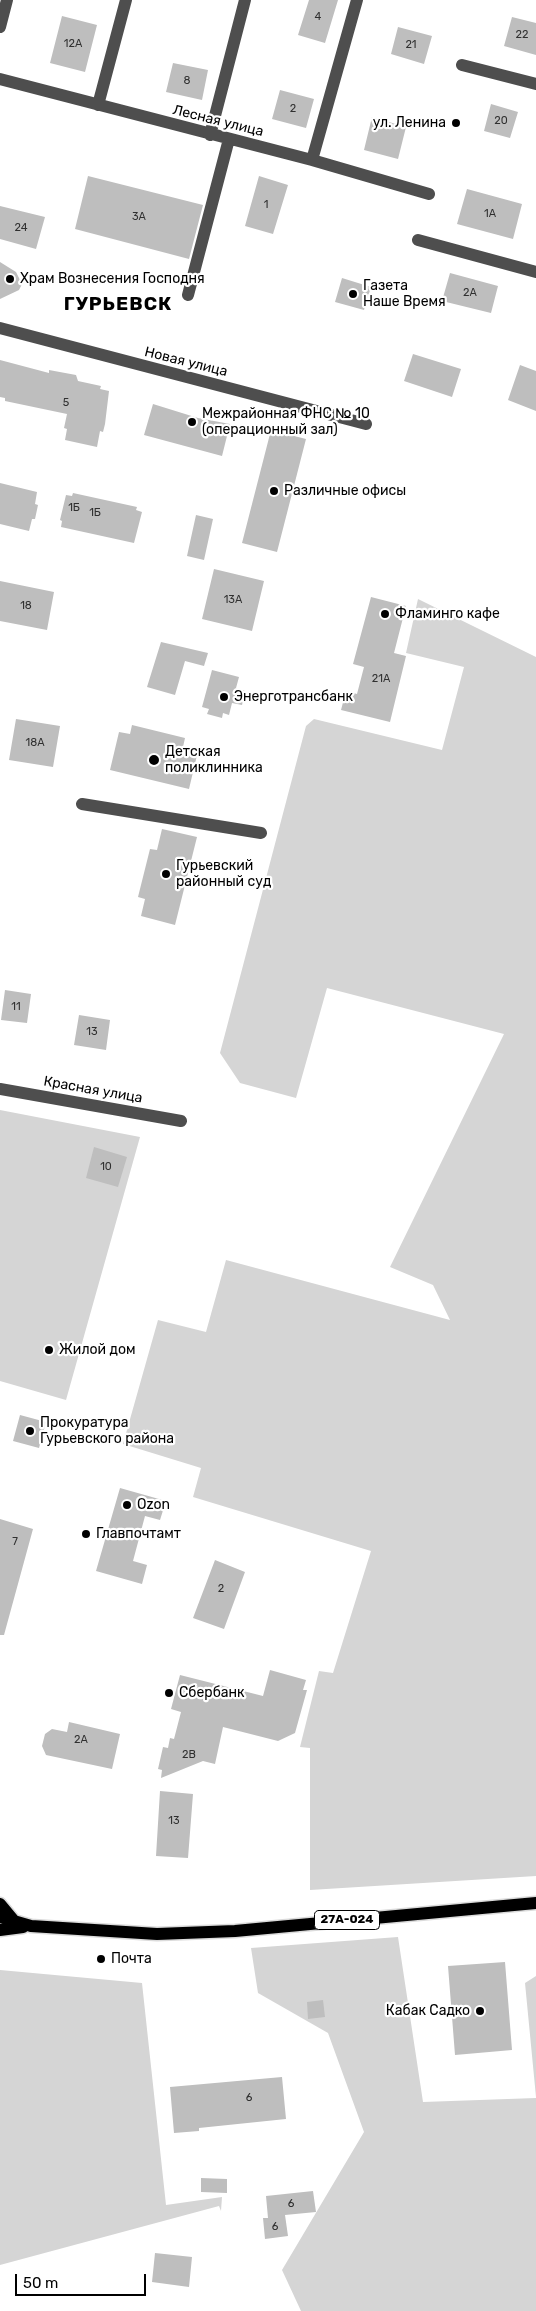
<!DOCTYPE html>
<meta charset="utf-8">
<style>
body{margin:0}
#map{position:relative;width:536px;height:2311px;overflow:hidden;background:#fff;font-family:Rubik,sans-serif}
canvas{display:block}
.scale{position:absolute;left:15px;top:2274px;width:131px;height:22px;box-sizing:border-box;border:2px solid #000;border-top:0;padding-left:6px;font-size:15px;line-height:18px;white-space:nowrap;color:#000;-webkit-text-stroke:4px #fff;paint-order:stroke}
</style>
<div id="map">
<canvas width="536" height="2311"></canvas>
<div class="scale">50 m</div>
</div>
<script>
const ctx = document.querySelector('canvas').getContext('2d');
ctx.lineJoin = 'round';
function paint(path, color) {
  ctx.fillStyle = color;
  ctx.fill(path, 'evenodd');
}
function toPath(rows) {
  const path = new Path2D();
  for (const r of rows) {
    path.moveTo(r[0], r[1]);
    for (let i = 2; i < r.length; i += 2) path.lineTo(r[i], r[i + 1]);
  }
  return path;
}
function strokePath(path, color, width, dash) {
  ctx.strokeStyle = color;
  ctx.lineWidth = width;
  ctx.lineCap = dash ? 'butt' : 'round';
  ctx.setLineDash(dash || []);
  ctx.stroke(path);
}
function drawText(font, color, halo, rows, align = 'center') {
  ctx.font = font + ' Rubik,sans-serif';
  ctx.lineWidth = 4.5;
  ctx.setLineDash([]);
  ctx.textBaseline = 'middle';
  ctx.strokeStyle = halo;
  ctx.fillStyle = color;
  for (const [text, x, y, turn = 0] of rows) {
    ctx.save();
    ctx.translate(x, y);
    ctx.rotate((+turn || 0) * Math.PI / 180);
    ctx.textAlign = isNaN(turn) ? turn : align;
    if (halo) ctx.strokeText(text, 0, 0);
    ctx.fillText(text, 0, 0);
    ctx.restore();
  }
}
paint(toPath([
 [418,599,536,657,536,1876,310,1890,310,1748,300,1747,319,1671,333,1673,371,1551,193,1497,201,1468,123,1444,158,1320,206,1332,226,1260,450,1320,433,1285,390,1267,504,1034,327,988,296,1098,240,1083,220,1053,306,726,314,719,442,750,464,667,406,653],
 [0,1110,140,1137,66,1400,0,1381],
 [398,1937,423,2102,536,2098,536,2311,301,2311,282,2270,364,2132,328,2033,258,1993,251,1948],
 [0,1970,142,1983,166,2205,222,2197,221,2211,219,2206,0,2265],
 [536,1976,536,2097,525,1983]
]), '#d5d5d5');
paint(toPath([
 [309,0,338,0,325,43,298,35],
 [62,16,97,25,85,72,50,63],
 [512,17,536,23,536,55,504,46],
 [398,27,432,36,424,64,391,54],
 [173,63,208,70,202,100,166,92],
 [280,90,314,99,306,128,272,119],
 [491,104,518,112,510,138,484,131],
 [372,117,406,127,398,159,364,150],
 [88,176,203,205,189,259,75,229],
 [259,176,288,185,273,234,245,226],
 [467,189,522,204,513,239,457,224],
 [0,206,45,217,36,249,0,239],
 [0,262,16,272,22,284,19,290,0,299],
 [450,273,498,286,491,313,442,301],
 [342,278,371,287,364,310,335,302],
 [413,354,461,369,452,397,404,381],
 [0,360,49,373,49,370,76,375,78,381,101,386,100,389,109,391,105,424,103,432,100,431,97,447,65,440,67,429,64,428,67,414,5,401,5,398,0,397],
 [520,365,536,371,536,411,508,400],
 [153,404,198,418,230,424,222,456,144,435],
 [271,430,306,439,277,552,242,543],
 [0,483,37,492,35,504,38,505,35,519,32,519,29,531,0,524],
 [73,493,137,507,136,510,142,512,134,543,61,527,62,521,60,520,66,495,72,496],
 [196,515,213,519,204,560,187,556],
 [214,569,264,581,252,631,202,619],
 [0,581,54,592,47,630,0,621],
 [371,597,406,606,394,653,406,656,390,722,341,710,346,691,357,694,364,667,353,664],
 [161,642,208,653,204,666,185,661,175,695,147,687],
 [212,670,239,677,236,688,245,691,242,705,232,703,229,715,223,713,222,718,207,714,209,709,202,707],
 [16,719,60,726,53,767,9,760],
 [132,725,185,738,183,747,198,751,189,789,110,770,119,732,130,734],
 [162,829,197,837,175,925,141,916,145,899,138,897,150,849,157,850],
 [5,990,31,994,27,1023,1,1020],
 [79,1015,110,1020,106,1050,74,1045],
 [94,1147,127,1157,118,1187,86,1178],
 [20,1415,46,1422,39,1448,13,1441],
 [120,1488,166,1501,160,1520,145,1516,133,1561,147,1565,142,1584,96,1571],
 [0,1519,33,1529,4,1635,0,1635],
 [215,1560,245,1572,224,1629,193,1618],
 [270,1670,306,1680,303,1690,307,1690,295,1733,278,1741,223,1727,215,1764,203,1761,161,1778,162,1770,158,1769,163,1747,168,1748,170,1738,174,1739,181,1712,171,1709,180,1675,263,1696],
 [69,1722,120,1734,112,1769,46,1755,42,1746,45,1734,52,1729,67,1732],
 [160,1791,193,1794,188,1858,156,1856],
 [505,1962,512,2050,455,2055,448,1966],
 [323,2000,325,2017,308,2019,307,2002],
 [282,2077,286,2119,199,2128,199,2131,174,2133,170,2087],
 [201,2178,227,2179,227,2193,201,2192],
 [313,2191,316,2212,285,2215,288,2236,265,2239,263,2218,268,2218,266,2196],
 [155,2253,192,2257,189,2287,152,2282]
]), '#bebebe');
const major = toPath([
 [0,1904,15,1922],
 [0,1917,31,1926,157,1934,235,1931,536,1903],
 [0,1930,23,1927]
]);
strokePath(major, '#dbdbdb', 15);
strokePath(toPath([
 [0,27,7,0],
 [462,65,536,84],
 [0,79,312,160,429,194],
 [98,105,126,0],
 [210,135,245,0],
 [312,160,357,0],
 [418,240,536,272],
 [188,295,229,139],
 [0,328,366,424],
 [82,804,261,833],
 [0,1089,181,1121]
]), '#4e4e4e', 12);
strokePath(major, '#000', 12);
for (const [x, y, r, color] of [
 [456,123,5,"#000"],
 [10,279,5,"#000"],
 [353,294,5,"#000"],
 [192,422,5,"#000"],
 [274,491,5,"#000"],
 [385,614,5,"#000"],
 [224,697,5,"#000"],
 [154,760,6,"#000"],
 [166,874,5,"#000"],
 [49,1350,5,"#000"],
 [30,1431,5,"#000"],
 [127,1505,5,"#000"],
 [86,1534,5,"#000"],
 [169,1693,5,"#000"],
 [101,1959,5,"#000"],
 [480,2011,5,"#000"]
]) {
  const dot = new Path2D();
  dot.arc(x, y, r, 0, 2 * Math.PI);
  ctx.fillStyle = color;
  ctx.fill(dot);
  strokePath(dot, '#fff', 2);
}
drawText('11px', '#303030', null, [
 ["4",318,17],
 ["22",522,35],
 ["12А",73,44],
 ["21",411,45],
 ["8",187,81],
 ["2",293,109],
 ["20",501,121],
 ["1",266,205],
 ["1А",490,214],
 ["3А",139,217],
 ["24",21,228],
 ["2А",470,293],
 ["5",66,403],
 ["1Б",74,508],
 ["1Б",95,513],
 ["13А",233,600],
 ["18",26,606],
 ["21А",381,679],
 ["18А",35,743],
 ["11",16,1007],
 ["13",92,1032],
 ["10",106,1167],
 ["7",15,1542],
 ["2",221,1589],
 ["2А",81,1740],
 ["2В",189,1755],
 ["13",174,1821],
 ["6",249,2098],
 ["6",291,2204],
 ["6",275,2227]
]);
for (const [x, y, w] of [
 [347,1920,65]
]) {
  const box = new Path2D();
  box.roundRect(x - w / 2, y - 9.5, w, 19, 4);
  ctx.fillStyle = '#fff';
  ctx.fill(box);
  strokePath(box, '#000', 1);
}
drawText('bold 12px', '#000', null, [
 ["27А-024",347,1920]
]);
drawText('14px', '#000', '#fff', [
 ["Лесная улица",218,121,14],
 ["Новая улица",186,362,14],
 ["Красная улица",93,1090,10]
]);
drawText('14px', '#000', '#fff', [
 ["ул. Ленина",446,123,"right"],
 ["Храм Вознесения Господня",20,279],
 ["Газета",363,286],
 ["Наше Время",363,302],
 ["Межрайонная ФНС № 10",202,414],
 ["(операционный зал)",202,430],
 ["Различные офисы",284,491],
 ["Фламинго кафе",395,614],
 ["Энерготрансбанк",234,697],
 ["Детская",165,752],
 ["поликлинника",165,768],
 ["Гурьевский",176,866],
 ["районный суд",176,882],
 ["Жилой дом",59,1350],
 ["Прокуратура",40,1423],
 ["Гурьевского района",40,1439],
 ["Ozon",137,1505],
 ["Главпочтамт",96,1534],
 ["Сбербанк",179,1693],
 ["Почта",111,1959],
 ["Кабак Садко",470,2011,"right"]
], 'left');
ctx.letterSpacing = '1px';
drawText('bold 19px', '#000', '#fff', [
 ["ГУРЬЕВСК",118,305]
]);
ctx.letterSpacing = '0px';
</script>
